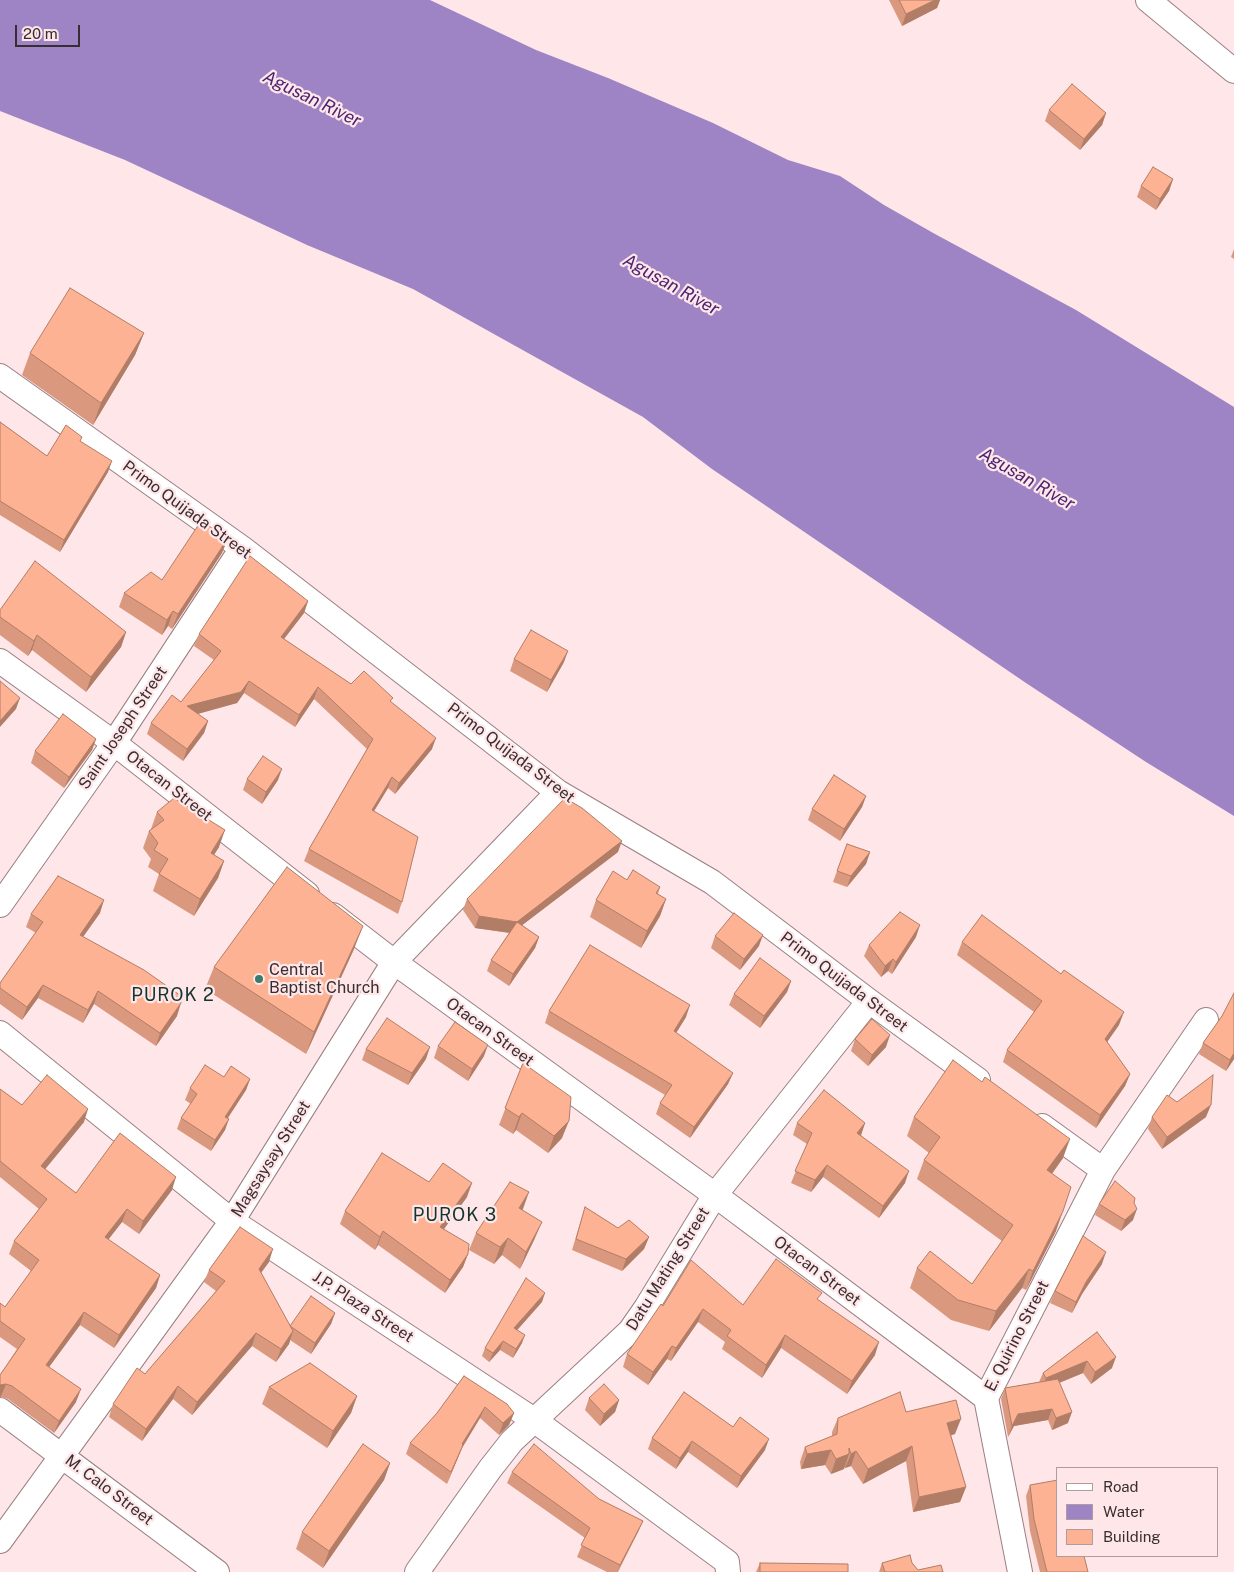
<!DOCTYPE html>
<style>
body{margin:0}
#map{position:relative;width:1234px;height:1572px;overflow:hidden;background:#fee6e9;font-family:"Public Sans",sans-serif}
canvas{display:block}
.legend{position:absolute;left:1056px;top:1467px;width:162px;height:90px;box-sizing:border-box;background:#fee6e9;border:1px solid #af9c9f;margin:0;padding:6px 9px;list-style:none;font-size:15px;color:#392e2f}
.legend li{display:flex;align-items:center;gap:10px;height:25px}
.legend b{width:25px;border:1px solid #af9c9f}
.scale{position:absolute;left:15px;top:25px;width:65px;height:22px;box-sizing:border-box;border:2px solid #392e2f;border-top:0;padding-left:6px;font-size:15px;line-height:18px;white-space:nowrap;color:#392e2f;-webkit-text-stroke:4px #fee6e9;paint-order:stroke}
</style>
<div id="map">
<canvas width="1234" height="1572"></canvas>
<ul class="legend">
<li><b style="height:6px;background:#fff"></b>Road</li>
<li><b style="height:14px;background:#9e84c4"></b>Water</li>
<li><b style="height:14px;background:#fdb293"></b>Building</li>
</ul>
<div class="scale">20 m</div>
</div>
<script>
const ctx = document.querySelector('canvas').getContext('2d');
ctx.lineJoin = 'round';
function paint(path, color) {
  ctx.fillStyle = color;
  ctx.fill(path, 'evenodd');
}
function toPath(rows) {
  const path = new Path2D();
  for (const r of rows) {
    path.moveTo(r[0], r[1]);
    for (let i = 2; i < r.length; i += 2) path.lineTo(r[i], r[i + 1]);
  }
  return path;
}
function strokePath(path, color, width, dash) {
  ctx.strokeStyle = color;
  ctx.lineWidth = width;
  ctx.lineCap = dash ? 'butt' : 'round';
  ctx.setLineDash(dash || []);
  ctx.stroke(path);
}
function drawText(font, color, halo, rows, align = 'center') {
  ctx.font = font + ' "Public Sans",sans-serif';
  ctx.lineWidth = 4.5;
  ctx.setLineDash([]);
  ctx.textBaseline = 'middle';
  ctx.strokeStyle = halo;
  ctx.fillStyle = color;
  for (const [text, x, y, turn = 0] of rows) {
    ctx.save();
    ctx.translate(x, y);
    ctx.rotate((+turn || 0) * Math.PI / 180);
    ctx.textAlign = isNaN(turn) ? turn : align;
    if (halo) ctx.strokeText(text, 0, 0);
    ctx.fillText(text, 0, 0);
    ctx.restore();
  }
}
paint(toPath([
 [0,0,430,0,536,50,608,78,713,123,788,160,840,176,884,205,935,234,1076,310,1234,407,1234,816,1146,762,1026,683,712,469,643,417,413,289,307,245,125,160,0,111]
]), '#9e84c4');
const minor = toPath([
 [1148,0,1234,71],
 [0,376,242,548,558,792,712,882,869,1001,978,1080],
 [0,661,114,743,307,894],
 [0,905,114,743,242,548],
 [333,915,394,962,715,1195,986,1398],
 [0,1033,232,1221,534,1420,727,1562,728,1572],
 [1042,1126,1103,1170],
 [0,1410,217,1572],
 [0,1541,232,1221,394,962,558,792],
 [417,1572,490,1469,512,1441,630,1331,646,1308,715,1195,869,1001],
 [1020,1572,986,1398,1103,1170,1206,1020]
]);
strokePath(minor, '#9a7f82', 26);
strokePath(minor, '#fff', 24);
paint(toPath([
 [889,0,940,0,937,8,902,26],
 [1049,110,1106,113,1102,125,1080,150,1045,121],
 [1173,179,1169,191,1156,210,1137,197,1141,186],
 [1234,249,1234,259,1231,257],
 [144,333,135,355,93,425,22,375,30,353],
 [0,422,47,456,81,442,108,472,60,552,0,515],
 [228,538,222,553,172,629,168,626,162,635,119,607,124,593,162,580],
 [308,601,304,613,284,639,351,684,391,702,432,749,395,794,388,788,374,811,402,902,398,914,304,861,309,849,367,749,314,699,295,727,244,693,237,703,197,714,208,721,204,733,183,761,147,734,151,723,181,702,214,660,194,646,199,634],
 [0,610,126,632,121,647,86,692,32,650,28,656,0,635],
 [514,659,564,662,547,692,510,671],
 [96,739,92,750,64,788,31,763,35,751],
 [247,779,278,780,262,804,243,790],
 [866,796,862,807,840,841,808,820,812,809],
 [157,812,219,847,214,855,224,861,218,878,194,916,153,891,159,874,148,867,151,859,143,848,149,831,151,830,151,829],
 [847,844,870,852,866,864,847,887,833,882],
 [618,852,522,925,539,937,535,948,509,986,487,971,491,960,509,933,475,928,463,910,467,899],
 [627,880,660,887,658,894,666,899,660,916,641,948,590,917,596,900],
 [100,913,83,937,177,1016,156,1046,94,1004,83,1023,38,998,22,1020,0,1004,0,983,36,933,26,927,31,914],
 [715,936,759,946,740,970,711,948],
 [916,937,892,974,888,971,881,977,864,956,869,945],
 [962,942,1119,1025,1107,1042,1130,1074,1125,1086,1096,1128,1003,1062,1007,1050,1034,1012,957,955],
 [354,949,306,1054,205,989,214,967],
 [791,981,787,992,760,1028,729,1005,734,994],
 [549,1011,686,1017,676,1033,733,1073,728,1084,690,1138,656,1114,660,1103,665,1095,545,1023],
 [1222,1016,1234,1059,1226,1071,1199,1054,1203,1043],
 [855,1039,886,1047,868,1066,851,1051],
 [438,1046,484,1056,468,1081,434,1058],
 [366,1049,426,1059,408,1085,362,1060],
 [523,1063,562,1138,548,1153,516,1130,513,1134,499,1125],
 [224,1077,250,1079,246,1090,228,1118,225,1130,211,1151,177,1129,181,1118,191,1104,185,1100,190,1088],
 [0,1089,22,1105,84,1122,45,1169,76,1193,172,1190,139,1234,122,1222,108,1240,160,1275,156,1288,114,1348,80,1325,49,1367,76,1402,54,1433,8,1399,0,1397,0,1375,17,1349,0,1337,0,1303,5,1307,31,1271,9,1254,14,1241,39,1209,0,1177],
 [1177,1102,1206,1117,1162,1149,1148,1129,1152,1117],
 [914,1117,1063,1158,1052,1174,1056,1231,1026,1290,1022,1288,989,1331,951,1320,910,1288,917,1268,972,1284,1002,1241,917,1179,924,1160,929,1153,907,1136],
 [797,1123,865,1123,861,1135,905,1183,879,1218,823,1177,811,1192,791,1183,807,1144,793,1135],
 [429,1182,467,1197,444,1229,468,1254,463,1267,445,1293,378,1245,375,1250,340,1224,345,1211],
 [1099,1204,1133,1220,1121,1231,1095,1215],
 [585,1207,618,1228,649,1237,644,1249,622,1271,572,1250],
 [523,1210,535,1238,520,1269,502,1255,494,1264,469,1250,476,1233],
 [269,1262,261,1273,290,1326,335,1313,331,1324,311,1354,290,1340,289,1344,276,1362,252,1346,192,1415,173,1399,142,1441,109,1417,113,1404,145,1374,216,1291,204,1282,209,1270],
 [1102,1264,1082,1294,1072,1313,1050,1303,1055,1291],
 [819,1300,875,1355,847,1394,781,1348,762,1378,722,1349,725,1342,698,1322,671,1361,667,1359,648,1385,623,1367,627,1354,663,1306,743,1305],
 [542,1302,517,1330,522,1343,513,1358,500,1350,489,1362,482,1356,485,1348],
 [1097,1332,1112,1368,1091,1384,1083,1373,1059,1383,1068,1423,1052,1430,1048,1420,1014,1426,1008,1437,1001,1399,1005,1388,1039,1382,1043,1373],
 [464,1376,514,1413,509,1425,499,1435,480,1418,462,1448,447,1484,406,1454,410,1443,437,1413],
 [269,1387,357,1396,351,1413,327,1448,262,1404],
 [684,1392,765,1450,737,1488,688,1452,676,1469,648,1449,652,1438],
 [589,1398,619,1400,615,1412,600,1426,585,1410],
 [906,1412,955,1434,951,1435,966,1487,960,1502,913,1512,906,1461,863,1484,851,1466,845,1468,844,1466,844,1469,831,1474,825,1465,801,1469,800,1462,805,1447,832,1436,832,1432,838,1418],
 [390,1463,384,1480,323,1568,296,1549,302,1532],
 [512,1472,599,1499,643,1521,638,1532,618,1572,607,1572,577,1557,585,1538,507,1483],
 [1030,1485,1088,1572,1040,1572,1030,1531,1026,1496],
 [760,1563,848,1572,756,1572],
 [882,1563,912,1563,918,1570,943,1572,879,1572]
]), '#da997e');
paint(toPath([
 [935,0,940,0,937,8,902,26,906,14],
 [1106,113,1102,125,1080,150,1084,139],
 [1173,179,1169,191,1156,210,1160,199],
 [144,333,135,355,93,425,101,403],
 [112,461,108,472,60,552,64,540],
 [228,538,222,553,172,629,178,614],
 [308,601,304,613,277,648,281,637],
 [173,611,168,626,162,635,167,620],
 [126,632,121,647,86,692,91,677],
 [37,635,32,650,28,656,34,641],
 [568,651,564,662,547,692,551,680],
 [249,681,244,693,237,703,183,718,187,706],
 [318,687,314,699,295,727,299,715],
 [20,698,16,709,0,727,0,721],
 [208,721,204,733,183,761,187,749],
 [436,738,432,749,395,794,399,783],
 [96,739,92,750,64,788,69,777],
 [282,769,278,780,262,804,266,792],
 [392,777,388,788,368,821,372,810],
 [866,796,862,807,840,841,844,829],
 [225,830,219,847,204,870,211,853],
 [622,841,618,852,512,933,475,928,479,916],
 [870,852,866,864,847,887,851,876],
 [224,861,218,878,194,916,200,899],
 [666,899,660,916,641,948,647,931],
 [104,900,100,913,75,948,80,935],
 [920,925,916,937,892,974,896,962],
 [363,926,354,949,306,1054,314,1032],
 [763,935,759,946,740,970,744,959],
 [539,937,535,948,509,986,513,974],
 [893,959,888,971,881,977,885,966],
 [791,981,787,992,760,1028,764,1016],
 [43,985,38,998,22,1020,27,1007],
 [98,991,94,1004,83,1023,88,1010],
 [181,1003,177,1016,156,1046,160,1033],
 [690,1005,686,1017,670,1043,674,1031],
 [1124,1012,1119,1025,1100,1052,1105,1039],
 [890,1035,886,1047,868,1066,872,1055],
 [488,1045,484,1056,468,1081,472,1069],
 [430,1047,426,1059,408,1085,412,1073],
 [1234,1053,1234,1059,1226,1071,1230,1060],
 [733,1073,728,1084,690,1138,694,1127],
 [1130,1074,1125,1086,1096,1128,1100,1115],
 [250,1079,246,1090,221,1128,225,1117],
 [1211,1105,1206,1117,1162,1149,1167,1137],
 [88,1109,84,1122,37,1179,41,1166],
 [522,1113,516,1130,513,1134,519,1117],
 [229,1119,225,1130,211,1151,215,1140],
 [569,1121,562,1138,548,1153,554,1136],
 [865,1123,861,1135,852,1144,857,1133],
 [1070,1139,1063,1158,1040,1190,1047,1170],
 [827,1165,823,1177,811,1192,815,1180],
 [909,1171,905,1183,879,1218,883,1206],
 [176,1177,172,1190,139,1234,143,1221],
 [472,1183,467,1197,436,1240,440,1227],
 [529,1192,523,1209,512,1225,519,1208],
 [127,1209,122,1222,100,1250,105,1237],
 [1137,1209,1133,1220,1121,1231,1125,1220],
 [1063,1211,1056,1231,1026,1290,1033,1271],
 [542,1222,535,1238,520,1269,526,1252],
 [383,1231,378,1245,375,1250,380,1237],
 [649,1237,644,1249,622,1271,626,1259],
 [508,1238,502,1255,494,1264,500,1247],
 [273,1249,269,1262,254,1282,259,1269],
 [1106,1252,1102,1264,1082,1294,1072,1313,1076,1302,1086,1282],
 [468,1254,463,1267,445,1293,450,1280],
 [1029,1269,1022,1288,989,1331,996,1311],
 [160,1275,156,1288,114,1348,119,1335],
 [545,1293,542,1302,511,1337,514,1328],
 [703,1309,698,1322,671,1361,676,1348],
 [84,1312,80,1325,41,1378,46,1365],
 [335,1313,331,1324,311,1354,315,1343],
 [293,1331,289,1344,276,1362,281,1349],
 [256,1333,252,1346,192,1415,197,1402],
 [525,1335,522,1343,513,1358,516,1349],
 [785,1335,781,1348,762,1378,766,1365],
 [503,1341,500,1350,489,1362,493,1353],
 [879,1342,875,1355,847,1394,852,1381],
 [672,1346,667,1359,648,1385,653,1372],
 [1116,1357,1112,1368,1091,1384,1095,1372],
 [1087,1361,1083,1373,1042,1390,1046,1378],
 [6,1384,1,1396,0,1397,0,1385],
 [178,1386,173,1399,142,1441,146,1429],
 [81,1389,76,1402,54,1433,59,1421],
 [357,1396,351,1413,327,1448,333,1431],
 [619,1400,615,1412,600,1426,604,1414],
 [485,1407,480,1418,462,1448,447,1484,462,1444],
 [1052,1409,1048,1420,1014,1426,1008,1437,1012,1426,1018,1414],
 [1072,1412,1068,1423,1052,1430,1056,1418],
 [514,1413,509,1425,499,1435,503,1423],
 [961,1419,955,1434,942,1438,947,1423],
 [769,1439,765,1450,737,1488,741,1476],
 [692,1441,688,1452,676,1469,680,1458],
 [912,1446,906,1461,863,1484,868,1469],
 [831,1450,825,1465,801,1469,807,1454],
 [856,1451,851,1466,845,1468,851,1454],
 [849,1454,844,1469,831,1474,836,1459],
 [390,1463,384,1480,323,1568,329,1551],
 [966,1487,960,1502,913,1512,919,1497],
 [643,1521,638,1532,617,1572,620,1565]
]), '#b17d67');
const building = toPath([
 [899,0,935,0,906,14,899,0],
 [1072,84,1106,113,1084,139,1049,110,1072,84],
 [1153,167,1173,179,1160,199,1141,186,1153,167],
 [70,288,144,333,101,403,30,353,70,288],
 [0,422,47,456,66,425,82,437,80,441,112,461,64,540,0,501,0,422],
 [201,521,228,538,178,614,173,611,167,620,124,593,151,572,162,580,201,521],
 [250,556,308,601,281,637,351,684,364,671,393,698,390,701,436,738,399,783,392,777,372,810,418,837,402,902,309,849,373,739,318,687,299,715,249,681,241,692,187,706,208,721,187,749,151,723,172,695,181,702,221,651,199,634,250,556],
 [35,561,126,632,91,677,37,635,34,641,0,617,0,610,35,561],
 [531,630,568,651,551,680,514,659,531,630],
 [0,681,20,698,0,721,0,681],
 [63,714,96,739,69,777,35,751,63,714],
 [263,756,282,769,266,792,247,779,263,756],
 [834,775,866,796,844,829,812,809,834,775],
 [174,798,225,830,211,853,224,861,200,899,159,874,168,859,154,850,158,843,149,831,164,820,157,812,174,798],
 [565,798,582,808,622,841,517,922,479,916,467,899,565,798],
 [847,844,870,852,851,876,837,871,847,844],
 [287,867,363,926,314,1032,214,967,287,867],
 [633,870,660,887,656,893,666,899,647,931,596,900,613,871,627,880,633,870],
 [58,876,104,900,80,935,144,970,181,996,181,1003,160,1033,98,991,88,1010,43,985,27,1007,0,988,0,983,43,922,31,914,58,876],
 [900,912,920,925,896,962,893,959,885,966,869,945,900,912],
 [734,913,763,935,744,959,715,936,734,913],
 [982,915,1061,974,1064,970,1124,1012,1105,1039,1130,1074,1100,1115,1007,1050,1042,1001,962,942,982,915],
 [517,922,539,937,513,974,491,960,517,922],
 [590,945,690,1005,674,1031,733,1073,694,1127,660,1103,672,1085,549,1011,590,945],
 [760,958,791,981,764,1016,734,994,760,958],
 [1234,993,1234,1053,1230,1060,1203,1043,1222,1016,1234,993],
 [387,1018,430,1047,412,1073,366,1049,387,1018],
 [872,1019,890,1035,872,1055,855,1039,872,1019],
 [455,1022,488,1045,472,1069,438,1046,455,1022],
 [953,1060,982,1082,985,1077,1070,1139,1047,1170,1071,1187,1063,1211,1033,1271,1029,1269,996,1311,958,1300,917,1268,930,1251,972,1284,1013,1225,924,1160,940,1137,914,1117,953,1060],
 [523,1063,571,1097,569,1121,554,1136,522,1113,519,1117,505,1108,523,1063],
 [205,1065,224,1077,231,1066,250,1079,225,1117,229,1119,215,1140,181,1118,197,1094,190,1088,205,1065],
 [47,1075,88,1109,41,1166,76,1193,120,1133,176,1177,143,1221,127,1209,105,1237,160,1275,119,1335,84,1312,46,1365,81,1389,59,1421,12,1386,6,1384,0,1385,0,1375,25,1339,0,1321,0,1303,5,1307,39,1260,14,1241,47,1199,0,1161,0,1089,22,1105,47,1075],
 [1213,1075,1211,1105,1167,1137,1152,1117,1167,1095,1177,1102,1213,1075],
 [824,1090,865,1123,857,1133,909,1171,883,1206,827,1165,815,1180,795,1171,812,1133,797,1123,824,1090],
 [382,1153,429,1182,443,1163,472,1183,440,1227,469,1244,468,1254,450,1280,383,1231,380,1237,345,1211,382,1153],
 [1115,1181,1135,1198,1134,1203,1137,1209,1125,1220,1099,1204,1115,1181],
 [510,1182,529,1192,519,1208,542,1222,526,1252,508,1238,500,1247,476,1233,510,1182],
 [585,1207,618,1228,629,1220,649,1237,626,1259,576,1239,585,1207],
 [240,1227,273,1249,259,1269,293,1331,281,1349,256,1333,197,1402,178,1386,146,1429,113,1404,137,1368,145,1374,225,1281,209,1270,240,1227],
 [1083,1236,1106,1252,1086,1282,1076,1302,1055,1291,1083,1236],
 [776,1259,822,1293,817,1299,879,1342,852,1381,785,1335,766,1365,727,1336,731,1330,703,1309,676,1348,672,1346,653,1372,627,1354,661,1304,663,1306,691,1260,743,1305,776,1259],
 [526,1278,545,1293,514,1328,525,1335,516,1349,503,1341,493,1353,485,1348,526,1278],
 [311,1296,335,1313,315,1343,290,1326,311,1296],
 [1097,1332,1116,1357,1095,1372,1087,1361,1046,1378,1043,1373,1097,1332],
 [310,1363,357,1396,333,1431,269,1387,310,1363],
 [464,1376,507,1404,514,1413,503,1423,485,1407,462,1444,463,1445,451,1472,410,1443,437,1413,464,1376],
 [1058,1379,1072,1412,1056,1418,1052,1409,1018,1414,1012,1426,1005,1388,1058,1379],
 [604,1384,619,1400,604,1414,589,1398,604,1384],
 [684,1392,733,1427,740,1417,769,1439,741,1476,692,1441,680,1458,652,1438,684,1392],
 [900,1392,906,1412,956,1400,961,1419,947,1423,966,1487,919,1497,912,1446,868,1469,856,1451,851,1454,849,1448,849,1454,836,1459,831,1450,807,1454,805,1447,837,1434,838,1418,900,1392],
 [363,1444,390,1463,329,1551,302,1532,363,1444],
 [534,1444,599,1499,643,1521,620,1565,581,1545,590,1528,512,1472,534,1444],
 [1058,1480,1058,1556,1084,1556,1088,1572,1047,1572,1034,1519,1030,1485,1058,1480],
 [910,1555,912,1563,918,1570,941,1565,943,1572,885,1572,882,1563,910,1555],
 [760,1563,848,1564,848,1572,760,1572,760,1563]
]);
paint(building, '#fdb293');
strokePath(building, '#b17d67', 1);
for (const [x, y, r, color] of [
 [259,979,5,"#397c6f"]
]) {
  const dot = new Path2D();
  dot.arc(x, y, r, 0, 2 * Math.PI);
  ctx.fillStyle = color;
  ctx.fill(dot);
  strokePath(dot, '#fee6e9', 2);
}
drawText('16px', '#392e2f', '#fee6e9', [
 ["Primo Quijada Street",187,510,36],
 ["Saint Joseph Street",123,728,-56],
 ["Primo Quijada Street",511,753,37],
 ["Otacan Street",169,786,38],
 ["Primo Quijada Street",844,982,37],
 ["Otacan Street",490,1032,36],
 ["Magsaysay Street",271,1159,-58],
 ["Datu Mating Street",668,1269,-58],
 ["Otacan Street",817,1271,37],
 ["J.P. Plaza Street",363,1307,33],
 ["E. Quirino Street",1017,1336,-63],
 ["M. Calo Street",109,1490,37]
]);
drawText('16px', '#392e2f', '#fee6e9', [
 ["Central",269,970],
 ["Baptist Church",269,988]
], 'left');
drawText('italic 18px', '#492572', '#fee6e9', [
 ["Agusan River",312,99,26],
 ["Agusan River",671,285,29],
 ["Agusan River",1027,479,30]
]);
ctx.letterSpacing = '1px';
drawText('18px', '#14352e', '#fee6e9', [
 ["PUROK 2",173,995],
 ["PUROK 3",455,1215]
]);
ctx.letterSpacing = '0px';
</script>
